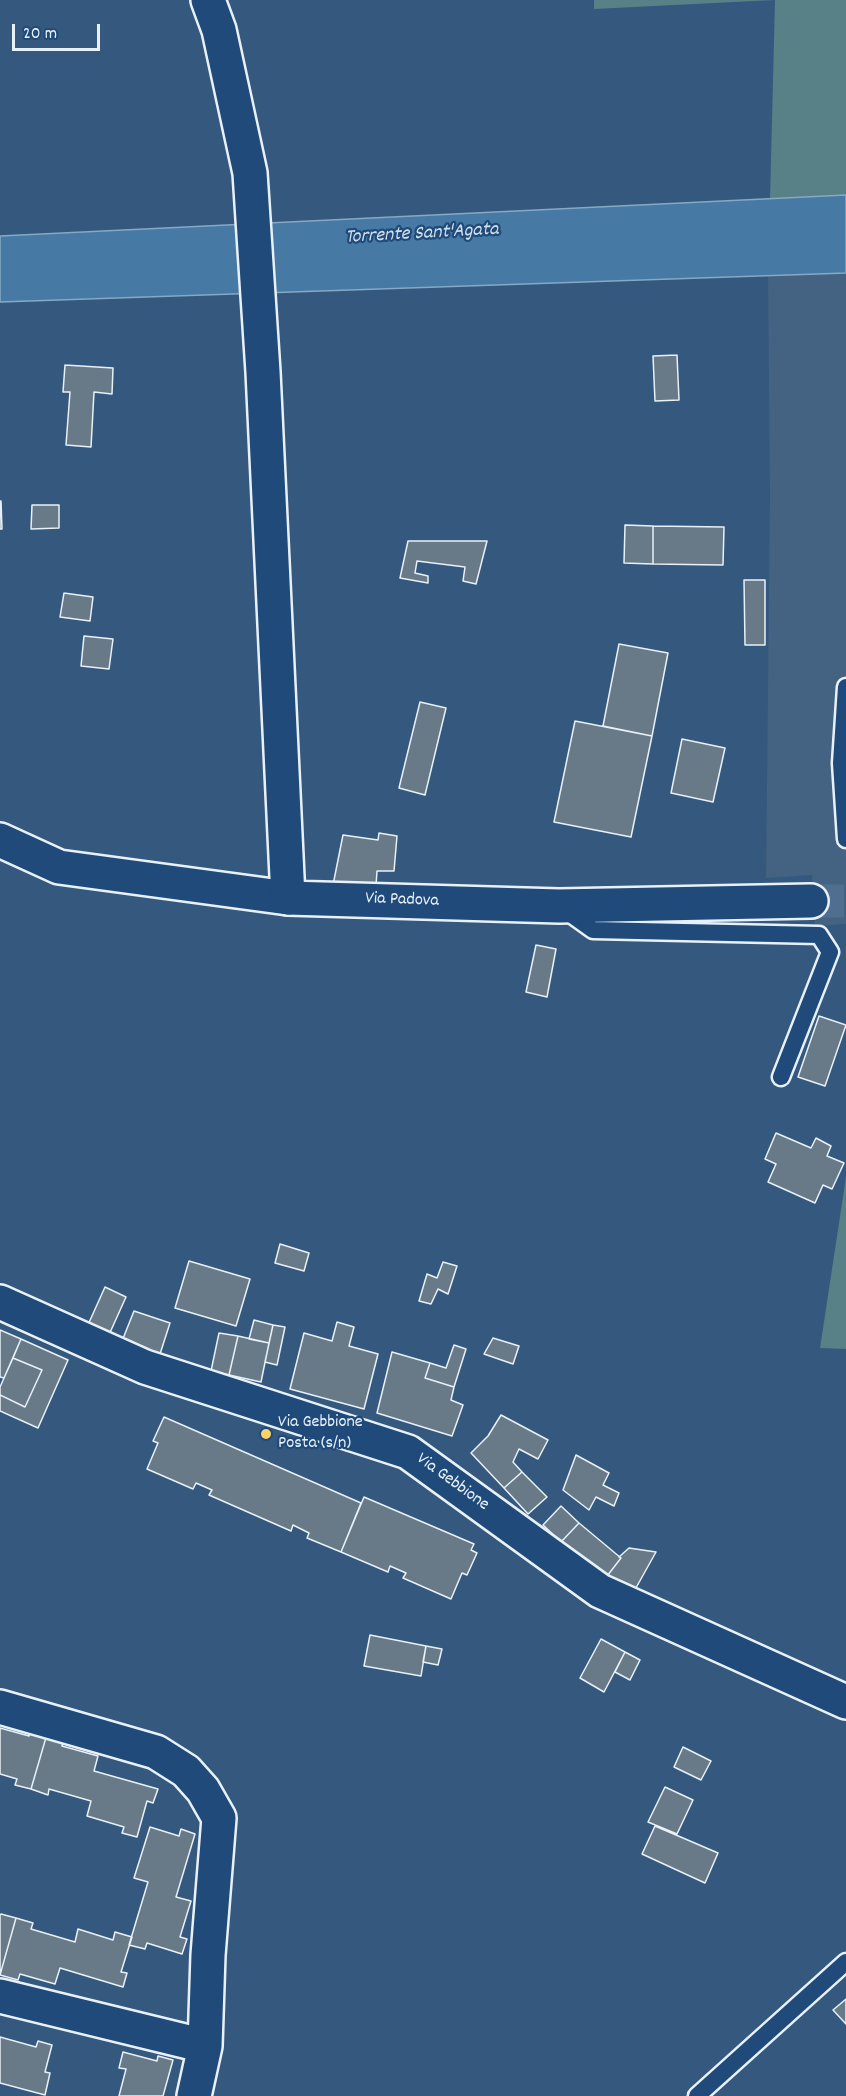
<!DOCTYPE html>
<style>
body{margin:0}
#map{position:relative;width:846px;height:2096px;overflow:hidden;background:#35587e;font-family:Dekko,sans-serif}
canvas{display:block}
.scale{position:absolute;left:12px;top:24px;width:88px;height:27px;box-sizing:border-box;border:3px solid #e8f1f8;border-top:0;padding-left:8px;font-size:18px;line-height:21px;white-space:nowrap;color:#e8f1f8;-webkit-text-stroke:4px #1f4a7a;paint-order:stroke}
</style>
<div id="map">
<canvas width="846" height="2096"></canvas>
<div class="scale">20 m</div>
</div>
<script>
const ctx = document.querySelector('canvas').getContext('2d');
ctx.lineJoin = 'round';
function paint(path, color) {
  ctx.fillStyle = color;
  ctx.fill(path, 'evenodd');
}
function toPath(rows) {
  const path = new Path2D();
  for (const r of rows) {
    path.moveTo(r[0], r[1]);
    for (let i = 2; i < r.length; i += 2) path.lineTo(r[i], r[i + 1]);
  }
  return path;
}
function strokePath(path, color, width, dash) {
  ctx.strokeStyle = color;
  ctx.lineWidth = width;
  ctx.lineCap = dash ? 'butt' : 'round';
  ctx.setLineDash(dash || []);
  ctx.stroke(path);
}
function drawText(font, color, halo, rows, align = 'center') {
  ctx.font = font + ' Dekko,sans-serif';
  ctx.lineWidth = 4.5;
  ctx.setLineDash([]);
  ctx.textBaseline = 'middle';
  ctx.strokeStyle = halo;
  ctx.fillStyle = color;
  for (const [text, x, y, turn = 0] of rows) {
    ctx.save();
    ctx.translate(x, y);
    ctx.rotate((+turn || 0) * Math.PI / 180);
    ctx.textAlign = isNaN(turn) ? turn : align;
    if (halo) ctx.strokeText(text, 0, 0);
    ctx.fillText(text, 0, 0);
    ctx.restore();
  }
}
paint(toPath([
 [846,273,846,924,815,926,812,875,766,878,770,495,768,275]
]), '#446281');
paint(toPath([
 [594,0,846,0,846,195,770,199,775,0,594,9],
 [846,1177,846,1349,820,1348]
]), '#578087');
const water = toPath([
 [846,195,846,273,0,302,0,236,846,195]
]);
paint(water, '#4679a3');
strokePath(water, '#87a9c5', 1.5);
const building = toPath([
 [677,355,679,400,655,401,653,356,677,355],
 [65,365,113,368,112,394,94,392,91,447,66,445,70,392,63,392,65,365],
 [0,501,1,501,2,529,0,529,0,501],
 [32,505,59,505,59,528,31,529,32,505],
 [625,525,653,526,653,564,624,563,625,525],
 [653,526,724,527,723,565,653,564,653,526],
 [408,541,487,541,476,584,463,581,465,567,417,561,415,573,428,576,428,583,400,578,408,541],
 [744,580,765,580,765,645,745,645,744,580],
 [64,593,93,597,90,621,60,617,64,593],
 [84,636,113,639,109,669,81,666,84,636],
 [619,644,668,653,652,736,603,726,619,644],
 [420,702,446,708,425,795,399,788,420,702],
 [575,721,652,736,631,837,554,822,575,721],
 [682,739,725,748,713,802,671,793,682,739],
 [379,833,397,836,394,871,377,871,376,886,333,885,343,835,378,840,379,833],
 [536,945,556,949,547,997,526,992,536,945],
 [819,1016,846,1025,825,1086,798,1077,819,1016],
 [776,1133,811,1148,816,1138,831,1146,827,1156,844,1163,832,1189,823,1185,815,1203,768,1182,776,1164,765,1159,776,1133],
 [280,1244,309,1253,304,1271,275,1263,280,1244],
 [189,1261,250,1279,236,1326,175,1308,189,1261],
 [443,1262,457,1266,448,1294,438,1289,431,1304,419,1301,427,1274,437,1278,443,1262],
 [105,1287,126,1297,108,1337,87,1327,105,1287],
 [134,1311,170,1323,160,1354,122,1341,134,1311],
 [254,1320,273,1325,269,1343,249,1339,254,1320],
 [337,1322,354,1327,349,1346,378,1354,364,1409,290,1389,304,1333,332,1341,337,1322],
 [273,1325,285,1327,277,1365,265,1362,273,1325],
 [0,1330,21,1339,4,1378,0,1377,0,1330],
 [219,1333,238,1336,229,1375,211,1371,219,1333],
 [238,1336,269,1343,261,1382,229,1375,238,1336],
 [493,1338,519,1346,513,1364,484,1354,493,1338],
 [21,1339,68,1360,38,1428,0,1411,0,1395,25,1407,42,1370,13,1358,21,1339],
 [454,1345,466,1349,454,1387,425,1378,430,1363,446,1368,454,1345],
 [392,1352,430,1363,425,1378,454,1387,451,1400,463,1405,452,1436,377,1413,392,1352],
 [13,1358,42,1370,25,1407,0,1395,0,1387,13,1358],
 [501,1415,548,1440,538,1459,519,1449,513,1462,522,1472,504,1488,471,1453,488,1436,501,1415],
 [164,1417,361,1503,341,1552,307,1538,309,1533,293,1525,291,1531,209,1495,212,1490,196,1483,193,1489,147,1469,158,1443,153,1441,164,1417],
 [576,1455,609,1473,603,1485,619,1493,614,1506,596,1497,589,1510,563,1490,576,1455],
 [522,1472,547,1497,528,1514,504,1488,522,1472],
 [364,1497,474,1544,471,1550,477,1553,467,1575,462,1573,451,1599,403,1578,406,1573,390,1566,388,1572,341,1552,364,1497],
 [561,1506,579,1523,561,1542,543,1525,561,1506],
 [579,1523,621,1558,604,1580,561,1542,579,1523],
 [629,1548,656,1552,632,1595,604,1580,621,1558,619,1557,629,1548],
 [370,1635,426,1646,421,1676,364,1666,370,1635],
 [601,1639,625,1652,604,1692,580,1678,601,1639],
 [426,1646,442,1649,438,1665,423,1662,426,1646],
 [625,1652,640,1660,630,1680,615,1672,625,1652],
 [0,1728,29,1736,31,1729,47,1734,31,1789,15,1785,17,1779,0,1774,0,1728],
 [47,1734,64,1739,62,1746,98,1756,94,1771,158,1789,153,1803,147,1801,137,1837,122,1833,124,1827,87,1816,91,1801,49,1789,48,1795,31,1789,47,1734],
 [683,1747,711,1761,701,1780,674,1767,683,1747],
 [665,1787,693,1800,677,1834,648,1822,665,1787],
 [655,1826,718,1853,705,1883,642,1854,655,1826],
 [150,1827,179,1836,181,1829,195,1834,176,1897,191,1901,180,1937,187,1939,182,1954,147,1943,145,1949,129,1945,148,1882,134,1878,150,1827],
 [1,1914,16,1918,0,1975,0,1915,1,1914],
 [16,1918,33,1923,31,1929,75,1942,78,1929,113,1940,115,1932,132,1937,121,1972,127,1973,123,1987,60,1968,55,1984,20,1974,18,1980,0,1975,16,1918],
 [846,1999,846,2024,833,2010,846,1999],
 [0,2037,36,2047,38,2041,52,2045,45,2072,50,2073,45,2095,0,2083,0,2037],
 [123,2052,157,2061,158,2056,173,2060,163,2096,119,2096,126,2069,119,2068,123,2052]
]);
paint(building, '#687988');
strokePath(building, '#e8f1f8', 1.5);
strokePath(toPath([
 [811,901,846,901]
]), '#506f90', 33, [33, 16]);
const lane = toPath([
 [846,687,841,763,846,839],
 [565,910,593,930,819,935,830,952,781,1077],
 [697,2096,846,1962]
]);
const street = toPath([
 [0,840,59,867,288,898],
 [0,1707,156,1752,186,1771,203,1790,219,1818,208,1955,205,2046],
 [0,1996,205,2046,194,2096]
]);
const secondary = toPath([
 [208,0,219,30,250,173,263,372,288,898,559,906,811,901],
 [0,1302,145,1367,408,1452,600,1591,846,1702]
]);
strokePath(lane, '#e8f1f8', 21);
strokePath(street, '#e8f1f8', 38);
strokePath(secondary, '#e8f1f8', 38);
strokePath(lane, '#1f4a7a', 16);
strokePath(street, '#1f4a7a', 33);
strokePath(secondary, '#1f4a7a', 33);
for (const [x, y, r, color] of [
 [266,1434,6,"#ffd166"]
]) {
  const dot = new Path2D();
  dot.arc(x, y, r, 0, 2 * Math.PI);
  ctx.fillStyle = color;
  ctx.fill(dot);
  strokePath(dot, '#1f4a7a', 2);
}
drawText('18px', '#e8f1f8', '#1f4a7a', [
 ["Via Padova",402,901,2],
 ["Via Gebbione",452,1483,36]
]);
drawText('18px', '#e8f1f8', '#1f4a7a', [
 ["Via Gebbione",278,1424],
 ["Posta (s/n)",278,1445]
], 'left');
drawText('italic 20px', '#d0dfeb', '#1f4a7a', [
 ["Torrente Sant'Agata",422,235,-3]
]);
</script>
